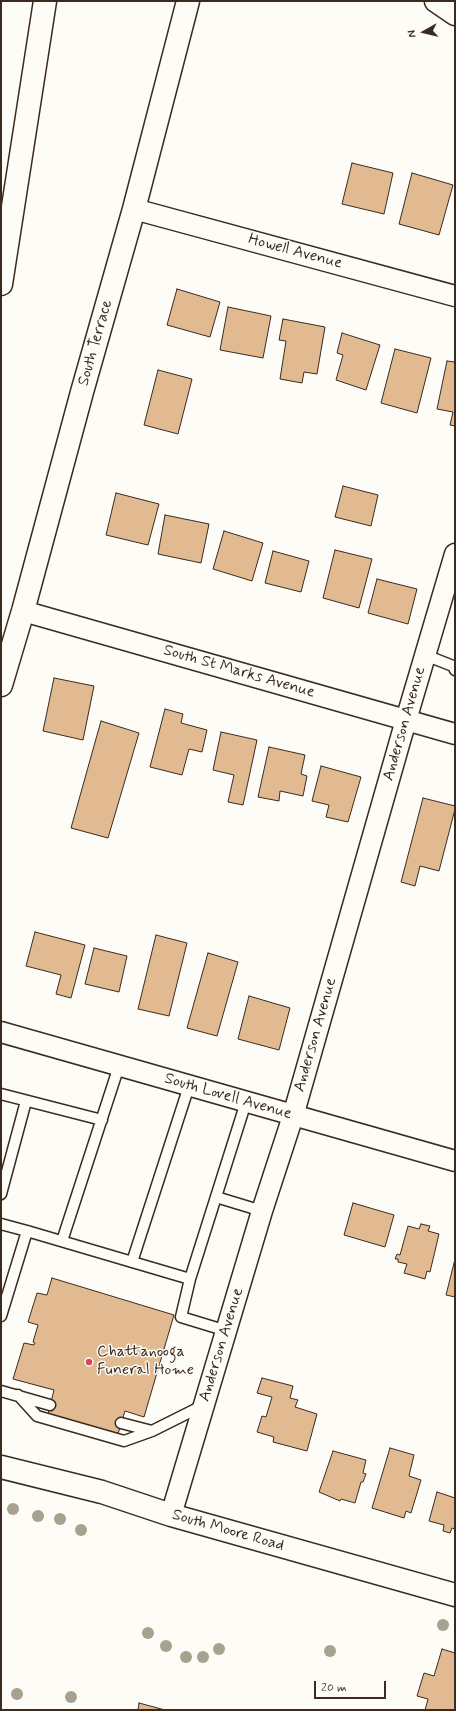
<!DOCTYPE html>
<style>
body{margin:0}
#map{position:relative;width:456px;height:1711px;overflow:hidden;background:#fdfcf7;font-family:Mynerve,sans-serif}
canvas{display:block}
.frame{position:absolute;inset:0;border:2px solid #3b2a1e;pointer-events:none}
.north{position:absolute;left:404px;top:12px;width:40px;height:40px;-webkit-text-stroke:3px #fdfcf7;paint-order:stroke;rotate:262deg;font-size:11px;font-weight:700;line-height:16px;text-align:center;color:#3b2a1e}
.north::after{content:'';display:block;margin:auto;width:14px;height:18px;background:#3b2a1e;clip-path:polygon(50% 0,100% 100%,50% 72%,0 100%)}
.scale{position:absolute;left:314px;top:1681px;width:72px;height:18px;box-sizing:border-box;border:2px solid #3b2a1e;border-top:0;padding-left:5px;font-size:12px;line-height:14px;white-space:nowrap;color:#3b2a1e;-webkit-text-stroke:3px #fdfcf7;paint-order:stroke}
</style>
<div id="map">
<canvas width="456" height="1711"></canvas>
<div class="frame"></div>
<div class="north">N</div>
<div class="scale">20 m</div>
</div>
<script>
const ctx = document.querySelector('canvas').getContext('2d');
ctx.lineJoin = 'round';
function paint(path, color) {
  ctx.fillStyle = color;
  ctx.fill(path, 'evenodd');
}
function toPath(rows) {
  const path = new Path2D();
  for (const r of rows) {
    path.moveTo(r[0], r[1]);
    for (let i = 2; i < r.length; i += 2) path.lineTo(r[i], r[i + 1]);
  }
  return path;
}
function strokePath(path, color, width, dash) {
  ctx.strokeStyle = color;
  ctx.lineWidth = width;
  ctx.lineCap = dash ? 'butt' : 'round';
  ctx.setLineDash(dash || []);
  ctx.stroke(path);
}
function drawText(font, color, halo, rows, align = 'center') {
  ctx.font = font + ' Mynerve,sans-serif';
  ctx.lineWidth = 3;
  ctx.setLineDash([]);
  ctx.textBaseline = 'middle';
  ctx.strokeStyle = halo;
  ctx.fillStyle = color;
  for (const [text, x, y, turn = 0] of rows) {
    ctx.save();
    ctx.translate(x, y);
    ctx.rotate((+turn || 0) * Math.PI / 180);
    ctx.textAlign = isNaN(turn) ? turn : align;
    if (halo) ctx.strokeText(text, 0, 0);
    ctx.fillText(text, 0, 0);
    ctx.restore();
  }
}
const building = toPath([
 [352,163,393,173,384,214,342,204,352,163],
 [412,173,453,185,439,235,399,224,412,173],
 [177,289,220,302,210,337,167,325,177,289],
 [228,307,271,316,263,358,220,350,228,307],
 [283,319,325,327,317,374,304,372,302,383,280,379,286,341,279,340,283,319],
 [342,333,380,345,366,390,336,380,343,355,337,353,342,333],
 [395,349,431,358,417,413,381,403,395,349],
 [447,361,455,362,455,426,450,425,453,412,437,409,447,361],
 [158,370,192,379,178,434,144,425,158,370],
 [343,486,378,495,371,526,335,517,343,486],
 [116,493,159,504,148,545,106,535,116,493],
 [165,515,209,524,201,563,158,554,165,515],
 [224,531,263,543,252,581,213,569,224,531],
 [335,550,372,559,359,608,323,598,335,550],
 [273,551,309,561,301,592,265,583,273,551],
 [377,579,417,589,408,624,368,613,377,579],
 [54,678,94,686,83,740,43,731,54,678],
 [165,709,183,714,181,723,207,730,202,752,189,749,182,775,150,767,165,709],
 [101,721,139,733,108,838,71,828,101,721],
 [221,732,257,740,243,805,228,802,234,775,213,770,221,732],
 [269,747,305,755,301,774,307,776,303,796,280,791,279,801,258,797,269,747],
 [321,766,361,777,348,822,326,817,329,805,312,801,321,766],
 [423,798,455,806,455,809,439,871,420,866,415,886,401,882,423,798],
 [35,932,85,945,71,998,56,994,61,975,26,966,35,932],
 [156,935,187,943,169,1016,138,1009,156,935],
 [94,948,127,956,119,992,85,984,94,948],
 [208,953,238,962,217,1036,187,1028,208,953],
 [249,996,290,1008,279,1050,238,1039,249,996],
 [353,1203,394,1215,385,1247,344,1235,353,1203],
 [421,1224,430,1226,428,1231,439,1234,430,1272,427,1271,425,1279,404,1273,407,1264,398,1262,398,1259,395,1259,397,1254,400,1255,408,1226,419,1229,421,1224],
 [455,1259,455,1297,446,1295,455,1259],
 [52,1278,174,1315,144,1417,125,1411,118,1434,48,1414,54,1390,13,1379,24,1343,34,1345,35,1343,33,1342,38,1325,28,1322,37,1293,47,1295,52,1278],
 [262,1378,293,1386,290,1398,298,1400,295,1407,317,1414,307,1451,273,1442,274,1437,257,1432,262,1416,266,1417,272,1397,257,1393,262,1378],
 [390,1448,414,1455,409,1476,421,1480,411,1513,406,1511,404,1518,372,1508,390,1448],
 [333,1451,366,1460,363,1473,366,1474,363,1482,361,1482,355,1503,341,1499,340,1501,319,1492,333,1451],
 [437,1492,455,1498,455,1529,452,1528,450,1533,443,1531,444,1525,429,1521,437,1492],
 [442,1649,455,1653,455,1710,425,1710,428,1699,417,1696,424,1673,434,1676,442,1649],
 [139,1703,165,1710,138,1710,139,1703]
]);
paint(building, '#e1ba92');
strokePath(building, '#3b2a1e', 1);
const lane = toPath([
 [425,655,453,666,455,670],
 [1,1094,102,1120],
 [1,1194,26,1101],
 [216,1197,262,1211],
 [1,1224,27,1231,1,1316],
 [27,1231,190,1279,181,1317,227,1331],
 [62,1241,119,1066],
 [132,1262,189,1086],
 [190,1279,246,1102],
 [1,1391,50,1405],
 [18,1395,37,1416,124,1441,152,1431],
 [121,1423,152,1431,202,1406]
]);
const street = toPath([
 [134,209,455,296],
 [23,611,455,734],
 [1,1032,455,1161],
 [171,1515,262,1211,293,1116,406,720,455,554]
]);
const secondary = toPath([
 [436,1,455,14],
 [1,685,23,611,82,392,134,209,188,1],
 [1,1467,102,1492,171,1515,455,1595]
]);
const highway = toPath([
 [1,284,45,1]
]);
strokePath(lane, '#3b2a1e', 13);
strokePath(street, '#3b2a1e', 23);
strokePath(secondary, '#3b2a1e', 25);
strokePath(highway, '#3b2a1e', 25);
strokePath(lane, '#fdfcf7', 10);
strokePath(street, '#fdfcf7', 20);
strokePath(secondary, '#fdfcf7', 22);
strokePath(highway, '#fdfcf7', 22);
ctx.fillStyle = '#a7a18f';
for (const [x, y] of [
 [13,1509],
 [38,1516],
 [60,1519],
 [81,1530],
 [443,1625],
 [148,1633],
 [166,1646],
 [219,1649],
 [330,1651],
 [186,1657],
 [203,1657],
 [17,1694],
 [71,1697]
]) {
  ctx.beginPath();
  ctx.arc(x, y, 6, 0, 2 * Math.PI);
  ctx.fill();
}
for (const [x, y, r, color] of [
 [89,1362,4,"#d1495b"]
]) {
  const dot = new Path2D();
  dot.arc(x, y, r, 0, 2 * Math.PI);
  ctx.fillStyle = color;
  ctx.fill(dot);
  strokePath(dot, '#fdfcf7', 1.5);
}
drawText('16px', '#3b2a1e', '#fdfcf7', [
 ["Howell Avenue",295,252,15],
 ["South Terrace",96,343,-74],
 ["South St Marks Avenue",239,672,16],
 ["Anderson Avenue",405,724,-74],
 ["Anderson Avenue",316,1035,-74],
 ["South Lovell Avenue",228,1097,16],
 ["Anderson Avenue",222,1345,-73],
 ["South Moore Road",228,1531,16]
]);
drawText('16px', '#3b2a1e', '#fdfcf7', [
 ["Chattanooga",97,1353],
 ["Funeral Home",97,1371]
], 'left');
</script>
